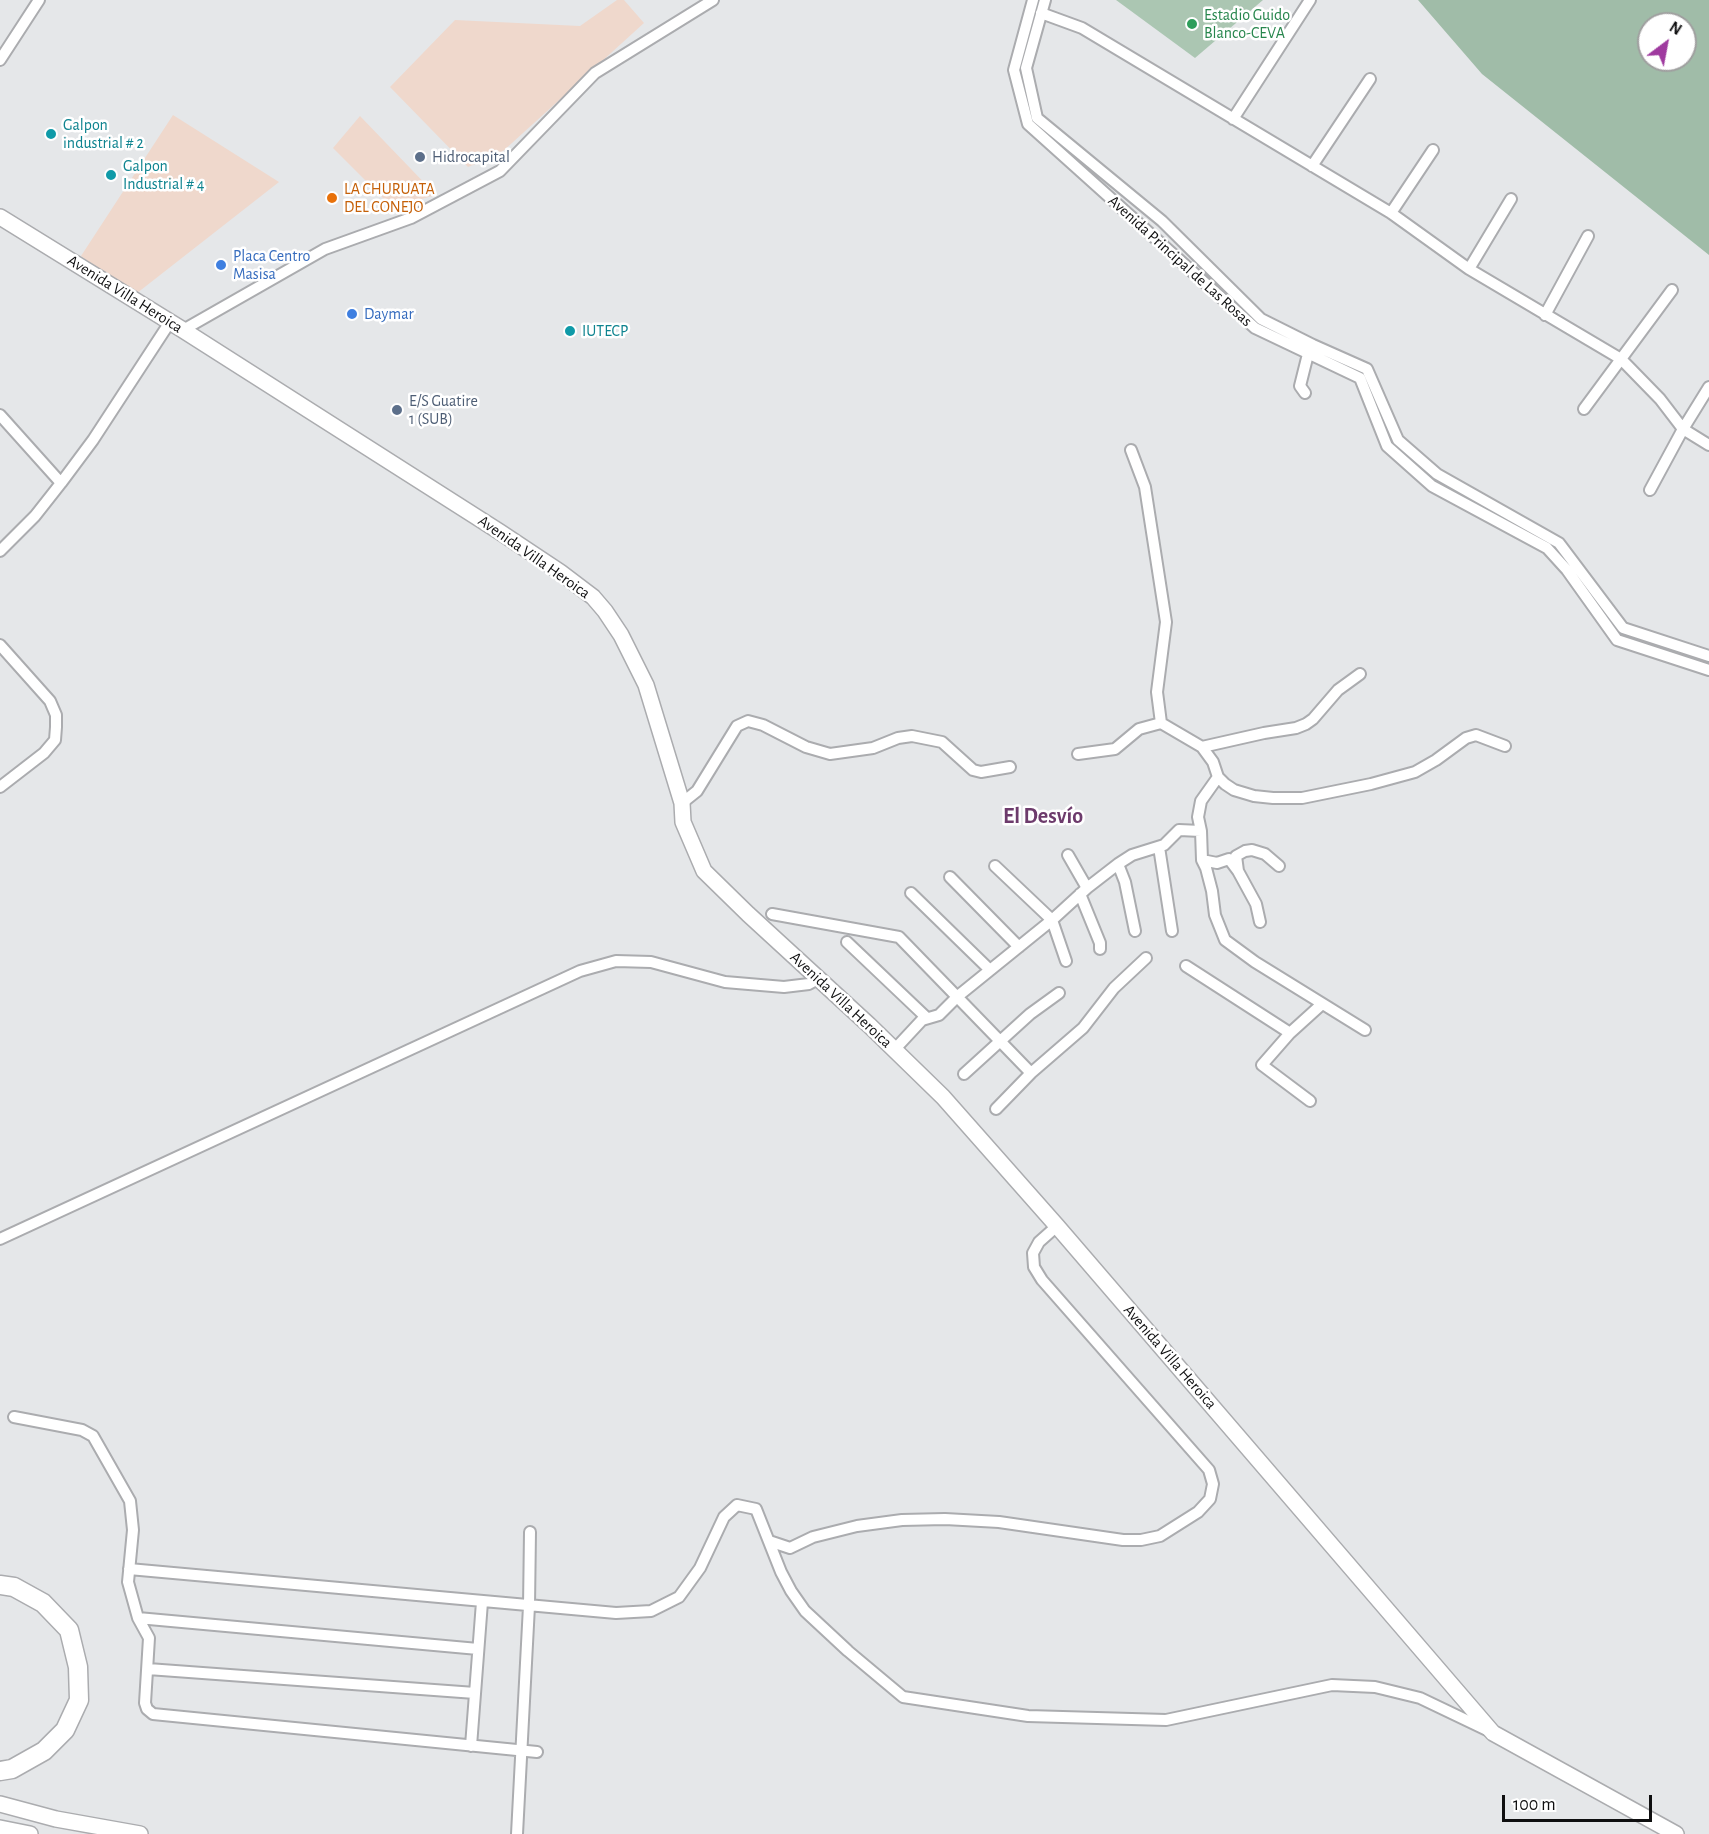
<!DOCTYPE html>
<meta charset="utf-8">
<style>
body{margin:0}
#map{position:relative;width:1709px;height:1834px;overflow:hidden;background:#e5e7e9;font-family:"Alegreya Sans",sans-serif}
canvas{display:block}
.north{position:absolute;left:1637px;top:12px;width:60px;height:60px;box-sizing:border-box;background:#fff;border:2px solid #9f9f9f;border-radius:50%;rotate:32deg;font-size:16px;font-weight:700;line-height:24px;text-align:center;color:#0f0f10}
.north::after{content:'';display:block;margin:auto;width:21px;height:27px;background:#9f3a9f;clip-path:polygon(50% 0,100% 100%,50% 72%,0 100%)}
.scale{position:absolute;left:1502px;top:1795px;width:150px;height:27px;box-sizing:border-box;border:3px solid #0f0f10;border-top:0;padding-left:8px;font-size:18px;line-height:21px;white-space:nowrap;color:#0f0f10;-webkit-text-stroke:4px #fff;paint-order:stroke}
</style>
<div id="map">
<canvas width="1709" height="1834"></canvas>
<div class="north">N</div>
<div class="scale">100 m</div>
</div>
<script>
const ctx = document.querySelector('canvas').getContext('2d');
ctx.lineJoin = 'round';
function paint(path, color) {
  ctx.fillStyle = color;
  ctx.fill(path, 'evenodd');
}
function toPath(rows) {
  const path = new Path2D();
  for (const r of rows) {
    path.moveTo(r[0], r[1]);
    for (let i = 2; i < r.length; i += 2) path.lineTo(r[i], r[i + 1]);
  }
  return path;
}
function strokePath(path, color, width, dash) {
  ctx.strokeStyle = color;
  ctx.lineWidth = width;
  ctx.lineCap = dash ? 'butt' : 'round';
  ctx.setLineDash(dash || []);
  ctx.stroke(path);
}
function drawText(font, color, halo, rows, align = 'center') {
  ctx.font = font + ' "Alegreya Sans",sans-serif';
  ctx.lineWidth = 5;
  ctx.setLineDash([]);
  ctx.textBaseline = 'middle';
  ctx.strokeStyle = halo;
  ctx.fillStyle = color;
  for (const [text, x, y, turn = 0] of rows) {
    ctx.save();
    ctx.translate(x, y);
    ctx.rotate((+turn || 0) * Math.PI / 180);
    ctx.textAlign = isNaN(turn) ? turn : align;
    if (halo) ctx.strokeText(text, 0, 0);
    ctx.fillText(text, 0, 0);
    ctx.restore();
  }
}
paint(toPath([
 [617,0,624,0,644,23,501,153,468,167,390,87,455,20,580,26],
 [173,115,279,182,132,297,81,256],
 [360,116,436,195,392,207,333,148]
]), '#efd8cc');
paint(toPath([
 [1116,0,1263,0,1195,58]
]), '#abc6b2');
paint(toPath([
 [1418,0,1709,0,1709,255,1482,74],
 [1649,24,1685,24,1685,60,1649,60]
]), '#a0bca8');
const minor = toPath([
 [1033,0,1014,70,1028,124,1255,328,1360,378,1387,446,1432,486,1547,548,1567,570,1617,640,1709,670],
 [1045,0,1026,68,1037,118,1162,221,1261,319,1313,345,1367,369,1398,440,1437,474,1559,543,1623,628,1709,656],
 [1041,13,1082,28,1391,213,1469,269,1621,359,1660,399,1683,429,1709,445],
 [0,60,39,0],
 [1233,119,1310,0],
 [1312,166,1370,79],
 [1391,213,1433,150],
 [1469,269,1511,199],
 [1545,315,1588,236],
 [183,330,325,249,411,218,500,171,595,73,713,0],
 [1305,393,1300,386,1308,354],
 [1584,409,1672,290],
 [0,415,61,483],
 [1131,450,1145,487,1166,622,1157,692,1161,723,1202,747,1213,762,1218,777,1225,784,1234,790,1254,796,1273,798,1302,798,1371,784,1415,772,1436,760,1466,738,1476,735,1505,746],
 [1650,490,1683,429,1709,387],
 [0,551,35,516,61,483,93,440,170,322],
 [0,645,50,701,56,715,56,727,55,740,44,753,0,787],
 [1202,747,1264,733,1296,728,1306,724,1313,719,1338,690,1360,674],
 [1078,754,1115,749,1139,729,1161,723],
 [1218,777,1201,801,1198,817,1201,831,1202,860,1206,868,1212,891,1215,915,1225,940,1255,962,1365,1030],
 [682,803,697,791,737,726,748,721,763,725,806,747,830,754,873,748,898,738,912,736,942,742,973,770,981,772,1010,767],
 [1159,847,1172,931],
 [1068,855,1087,888],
 [1202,860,1217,863,1229,859,1238,871,1236,856,1245,851,1252,850,1265,854,1279,866],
 [1118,864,1125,882,1135,931],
 [995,866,1052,920,1066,961],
 [1238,871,1256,904,1260,922],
 [950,877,1019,947],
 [911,893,990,970],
 [1080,894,1100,943,1100,949],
 [772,914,899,937,1031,1073],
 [847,942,927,1018],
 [1186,966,1290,1033],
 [895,1049,922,1020,939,1015,958,996,1052,920,1087,888,1118,864,1132,855,1164,845,1179,830,1201,831],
 [964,1074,1030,1014,1059,993],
 [1310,1101,1262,1065,1290,1033,1322,1004],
 [996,1109,1031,1073,1083,1028,1114,988,1146,958],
 [0,1239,580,971,616,961,651,962,725,982,784,987,809,984,818,979],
 [14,1417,82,1430,93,1436,130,1501,133,1530,128,1582,138,1618,149,1638,145,1703,147,1709,153,1714,537,1752],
 [769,1541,790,1548,813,1537,857,1526,902,1520,945,1519,999,1522,1123,1540,1141,1540,1160,1536,1198,1512,1210,1499,1213,1484,1209,1470,1042,1280,1034,1267,1033,1253,1039,1242,1057,1226],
 [129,1569,616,1613,651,1611,679,1597,700,1568,724,1517,737,1505,756,1509,781,1572,791,1591,805,1611,848,1651,903,1697,1028,1716,1166,1720,1332,1685,1375,1687,1420,1698,1489,1731],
 [138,1618,478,1649],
 [148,1669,475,1693],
 [471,1746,482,1602],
 [517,1834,529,1606,530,1532]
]);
const secondary = toPath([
 [0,217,183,330,500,532,560,572,593,597,605,611,621,635,646,685,682,803,683,822,704,871,748,914,869,1025,943,1097,1057,1226,1493,1733,1676,1834],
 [0,1804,56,1819,140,1834],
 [0,1828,30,1834]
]);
const trunk = toPath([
 [0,1585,14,1587,43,1603,69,1630,78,1667,79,1700,65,1730,44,1751,12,1769,0,1771]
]);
strokePath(minor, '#abacaf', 14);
strokePath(secondary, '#abacaf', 18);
strokePath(trunk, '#abacaf', 21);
strokePath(minor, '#fff', 10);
strokePath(secondary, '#fff', 15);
strokePath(trunk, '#fff', 18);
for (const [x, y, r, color] of [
 [1192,24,6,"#2e9e5b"],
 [51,134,6,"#0f9aa8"],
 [420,157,6,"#5c6f8a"],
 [111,175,6,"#0f9aa8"],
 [332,198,6,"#e8710a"],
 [221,265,6,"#3f7fe0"],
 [352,314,6,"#3f7fe0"],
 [570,331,6,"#0f9aa8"],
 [397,410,6,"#5c6f8a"]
]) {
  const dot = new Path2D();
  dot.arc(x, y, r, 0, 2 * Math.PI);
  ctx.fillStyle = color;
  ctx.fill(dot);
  strokePath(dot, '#fff', 2);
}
drawText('16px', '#27864d', '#fff', [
 ["Estadio Guido",1204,15],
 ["Blanco-CEVA",1204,33]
], 'left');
drawText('16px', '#0d838f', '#fff', [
 ["Galpon",63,125],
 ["industrial # 2",63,143],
 ["Galpon",123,166],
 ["Industrial # 4",123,184],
 ["IUTECP",582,331]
], 'left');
drawText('16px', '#4e5e75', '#fff', [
 ["Hidrocapital",432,157],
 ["E/S Guatire",409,401],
 ["1 (SUB)",409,419]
], 'left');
drawText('16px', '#c56008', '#fff', [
 ["LA CHURUATA",344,189],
 ["DEL CONEJO",344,207]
], 'left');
drawText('16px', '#366cbe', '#fff', [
 ["Placa Centro",233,256],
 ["Masisa",233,274],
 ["Daymar",364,314]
], 'left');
drawText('16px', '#0f0f10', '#fff', [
 ["Avenida Principal de Las Rosas",1180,261,42],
 ["Avenida Villa Heroica",125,294,32],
 ["Avenida Villa Heroica",534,557,35],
 ["Avenida Villa Heroica",841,1000,43],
 ["Avenida Villa Heroica",1170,1357,49]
]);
drawText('bold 22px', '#6d3b6c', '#fff', [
 ["El Desvío",1043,816]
]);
</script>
